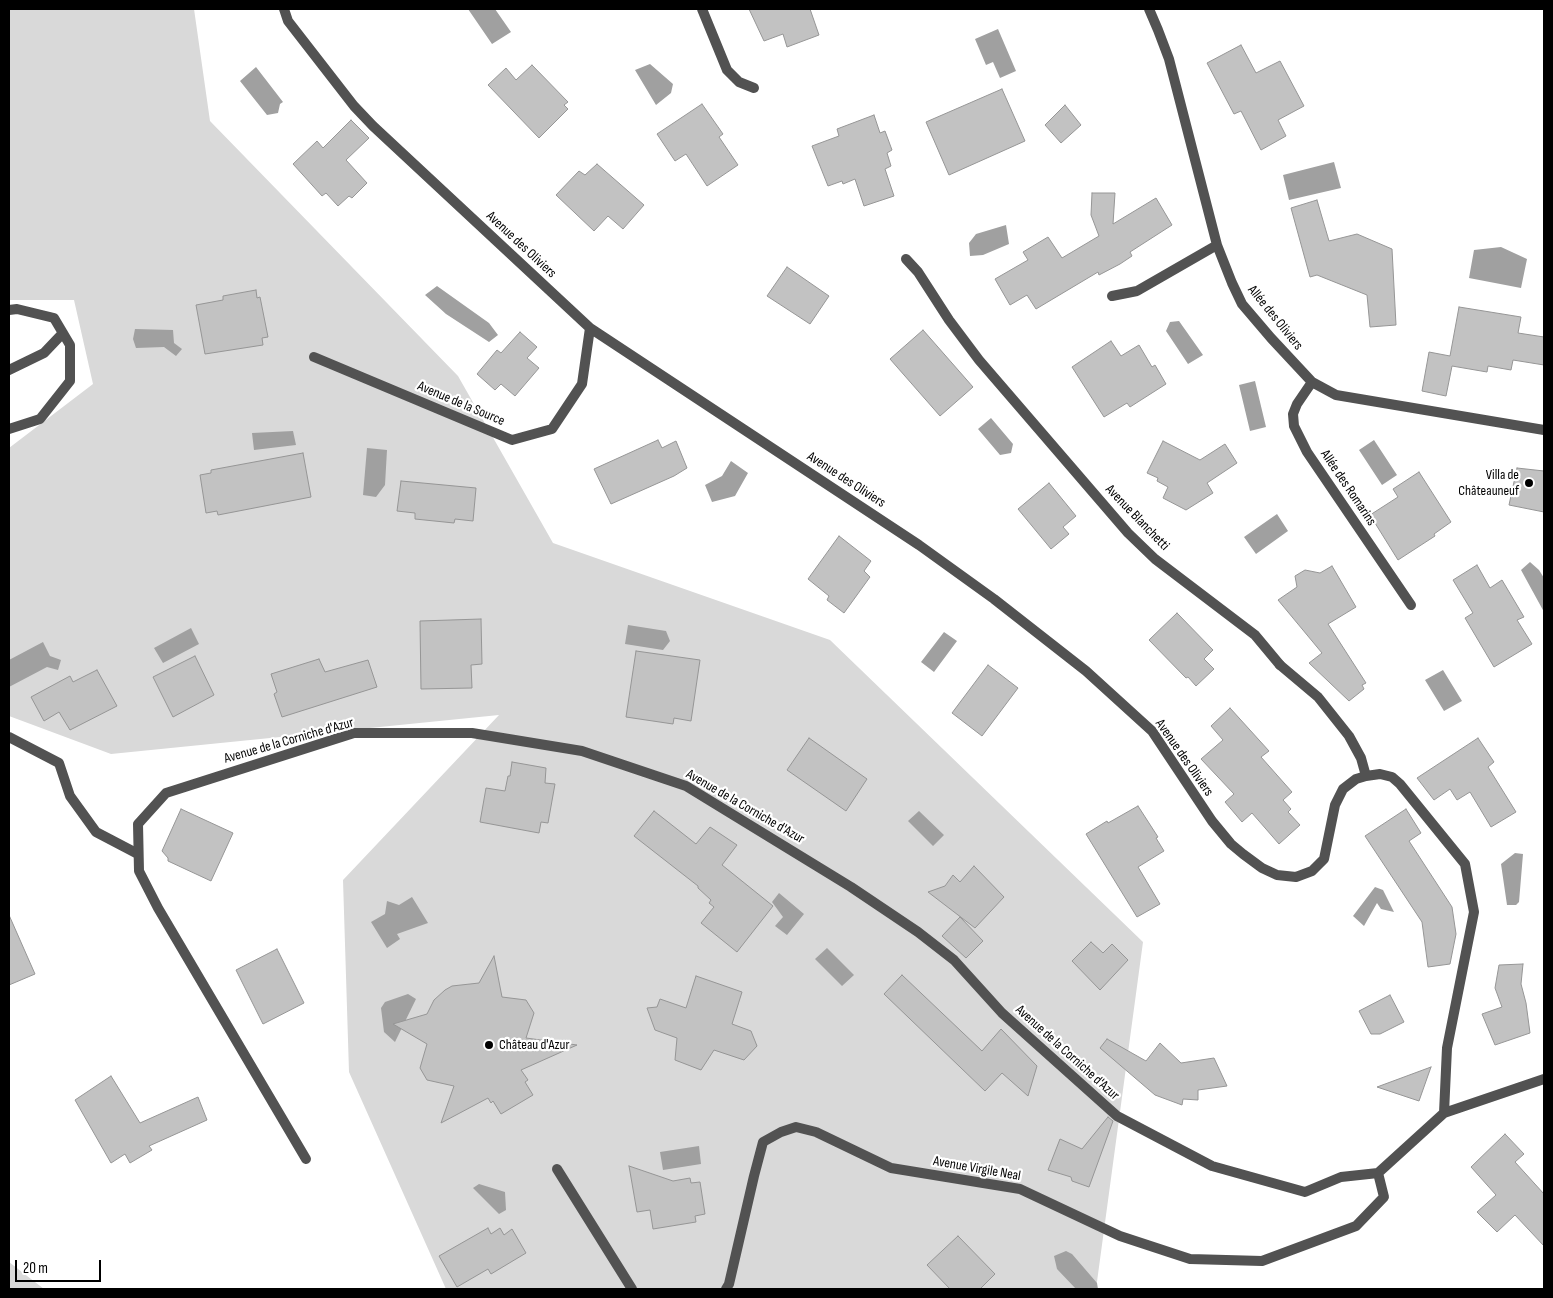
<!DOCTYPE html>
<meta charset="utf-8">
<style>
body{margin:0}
#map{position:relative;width:1553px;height:1298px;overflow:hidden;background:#fff;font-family:"Sofia Sans Condensed",sans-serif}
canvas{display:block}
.frame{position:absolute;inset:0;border:10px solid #000;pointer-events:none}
.scale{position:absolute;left:15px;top:1260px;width:86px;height:22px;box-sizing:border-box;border:2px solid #000;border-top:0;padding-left:6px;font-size:15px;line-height:18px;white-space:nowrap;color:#000;-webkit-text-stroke:4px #fff;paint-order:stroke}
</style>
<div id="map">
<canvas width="1553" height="1298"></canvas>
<div class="frame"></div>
<div class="scale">20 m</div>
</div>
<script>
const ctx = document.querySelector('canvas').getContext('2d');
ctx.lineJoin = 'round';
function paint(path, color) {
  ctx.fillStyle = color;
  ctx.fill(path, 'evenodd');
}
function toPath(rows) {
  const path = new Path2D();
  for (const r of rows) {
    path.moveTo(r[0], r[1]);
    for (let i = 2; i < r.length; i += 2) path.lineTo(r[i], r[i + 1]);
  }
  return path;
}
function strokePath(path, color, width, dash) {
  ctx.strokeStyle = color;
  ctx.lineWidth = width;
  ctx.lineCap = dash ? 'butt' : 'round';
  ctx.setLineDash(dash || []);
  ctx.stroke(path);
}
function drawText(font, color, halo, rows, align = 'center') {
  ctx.font = font + ' "Sofia Sans Condensed",sans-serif';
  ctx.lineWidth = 4.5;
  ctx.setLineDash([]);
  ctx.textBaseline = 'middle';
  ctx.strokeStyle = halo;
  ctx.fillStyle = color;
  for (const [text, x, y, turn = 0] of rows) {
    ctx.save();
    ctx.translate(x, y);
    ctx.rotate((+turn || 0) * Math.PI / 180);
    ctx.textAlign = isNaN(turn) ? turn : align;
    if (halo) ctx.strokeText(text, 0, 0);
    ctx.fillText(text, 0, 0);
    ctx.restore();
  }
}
paint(toPath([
 [9,9,194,9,210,121,458,376,553,543,830,640,1143,942,1096,1289,446,1289,349,1072,343,880,499,715,111,754,9,716,9,448,93,384,74,300,9,300],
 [9,1262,44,1289,9,1289]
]), '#d9d9d9');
paint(toPath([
 [468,9,495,9,511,32,492,44],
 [998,29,1016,71,1000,78,993,62,986,65,975,39],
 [650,64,673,84,671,93,656,105,635,70],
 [256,67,283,102,280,104,278,113,267,115,240,81],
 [1334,162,1341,188,1289,200,1283,175],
 [1006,225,1009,244,983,255,970,256,969,243,976,234],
 [1501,247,1527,259,1521,288,1469,278,1474,250],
 [437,286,489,323,498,335,489,342,446,314,425,295],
 [1179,321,1203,355,1188,364,1166,331,1170,322],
 [135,329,173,330,174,343,182,349,176,356,164,347,136,348,133,339],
 [1255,381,1266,427,1250,431,1239,385],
 [991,418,1013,444,1011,453,1000,455,978,429],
 [293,431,296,445,254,450,252,433],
 [1374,440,1397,475,1382,485,1359,450],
 [367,448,387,450,385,485,376,497,363,495],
 [731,461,748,473,735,496,712,502,705,485,722,476],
 [1277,514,1288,531,1256,554,1244,537],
 [1530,562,1539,570,1544,578,1544,612,1521,570],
 [628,625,666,631,670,641,663,650,625,644],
 [191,628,199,644,163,663,154,648],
 [944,632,957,641,934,672,921,662],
 [43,642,50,656,61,660,58,670,47,667,9,687,9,660],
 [1443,670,1462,701,1444,711,1425,680],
 [919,811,944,835,933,846,908,821],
 [1515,853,1523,854,1519,902,1516,905,1507,905,1501,864],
 [1375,887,1383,890,1394,912,1381,909,1377,903,1364,926,1353,916],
 [779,893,804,914,787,935,775,926,783,917,772,902],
 [412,897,428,923,397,934,400,939,387,948,371,922,385,914,387,901,399,905],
 [827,948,854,975,842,986,815,959],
 [408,994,416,999,395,1042,384,1032,381,1008,385,1002],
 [699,1146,701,1164,663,1170,660,1152],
 [479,1184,505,1192,506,1210,499,1214,473,1188],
 [1066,1251,1072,1254,1097,1283,1098,1289,1076,1289,1057,1269,1054,1256]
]), '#a0a0a0');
const building = toPath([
 [749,9,810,9,819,35,787,47,783,34,764,41,749,9],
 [1241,45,1256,73,1280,61,1304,106,1278,120,1286,136,1261,150,1241,111,1234,114,1207,63,1241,45],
 [532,65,568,102,564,105,568,109,539,138,488,85,506,68,516,80,532,65],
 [1002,89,1025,141,949,175,926,122,1002,89],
 [702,104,723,134,719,137,738,165,707,186,686,154,675,161,657,134,702,104],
 [1065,105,1081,125,1061,143,1045,125,1065,105],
 [874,115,880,133,885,131,892,150,887,153,891,166,885,169,894,196,864,206,855,179,843,184,842,181,828,186,812,146,839,136,837,129,874,115],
 [351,120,369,138,346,160,367,183,352,198,349,196,338,206,326,193,322,196,293,164,317,141,323,148,351,120],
 [597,164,644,205,623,229,608,216,594,231,556,195,579,171,585,175,597,164],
 [1092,193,1115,193,1113,224,1156,198,1172,225,1130,252,1132,256,1120,264,1099,275,1098,272,1036,309,1027,295,1010,305,995,279,1028,260,1023,252,1048,237,1062,258,1099,236,1091,215,1092,193],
 [1317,200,1329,241,1357,234,1392,249,1396,325,1370,327,1367,295,1317,275,1310,277,1291,208,1317,200],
 [787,267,829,296,810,324,767,296,787,267],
 [256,290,257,298,260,297,268,337,262,338,263,345,205,354,196,305,223,300,223,296,256,290],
 [1459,307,1521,317,1518,333,1544,337,1544,365,1513,360,1511,370,1488,366,1487,372,1452,366,1446,396,1422,391,1429,352,1450,356,1459,307],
 [923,330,973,387,940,416,890,359,923,330],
 [520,332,537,347,527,358,539,368,515,396,501,384,495,390,477,374,497,350,501,353,520,332],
 [1111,341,1121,356,1139,345,1152,367,1155,365,1166,384,1130,407,1127,403,1104,417,1072,367,1111,341],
 [658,440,662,448,676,441,687,468,674,476,611,504,594,469,658,440],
 [1163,441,1200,460,1225,444,1237,463,1207,483,1213,493,1186,510,1163,498,1168,487,1157,481,1158,478,1147,473,1163,441],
 [303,453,311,497,218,515,217,511,206,513,200,475,211,473,211,470,303,453],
 [1517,468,1544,471,1544,512,1509,505,1517,468],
 [1419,472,1451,522,1434,534,1435,536,1398,560,1370,515,1398,497,1393,489,1419,472],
 [401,481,476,488,473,521,455,519,454,523,415,519,415,513,397,511,401,481],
 [1049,483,1076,516,1063,527,1069,534,1051,549,1018,509,1049,483],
 [839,536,871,561,864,571,870,577,844,613,827,600,829,596,808,579,839,536],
 [1477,565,1490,588,1502,580,1524,617,1517,620,1532,644,1494,667,1465,618,1473,613,1453,580,1477,565],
 [1332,566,1356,607,1328,624,1366,683,1362,685,1364,689,1349,701,1309,663,1322,653,1278,600,1297,587,1295,576,1305,570,1320,573,1332,566],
 [1177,613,1213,650,1204,659,1214,669,1196,686,1188,677,1186,678,1149,640,1177,613],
 [481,619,482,664,471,665,472,688,421,689,420,621,481,619],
 [636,651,700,660,691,721,674,718,673,724,626,717,636,651],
 [195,656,214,695,173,717,153,677,195,656],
 [319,659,325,672,368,660,377,687,282,717,274,694,277,692,271,674,319,659],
 [988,665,1018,688,982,736,952,713,988,665],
 [97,670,117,706,70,730,59,712,44,721,31,697,70,676,73,682,97,670],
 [1230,708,1269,751,1261,757,1292,792,1283,800,1291,809,1288,812,1300,825,1279,844,1252,813,1242,822,1225,802,1234,794,1201,759,1223,740,1211,726,1230,708],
 [809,738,867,779,846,811,787,770,809,738],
 [1478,738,1494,762,1488,767,1516,812,1491,827,1470,792,1457,800,1450,789,1434,800,1417,778,1478,738],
 [512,762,546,768,545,783,555,784,548,823,541,822,539,833,480,822,486,788,505,791,508,776,510,776,512,762],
 [1138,806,1158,837,1156,838,1164,851,1138,867,1160,904,1137,917,1086,834,1107,821,1108,823,1138,806],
 [181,809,233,833,211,881,168,861,168,858,162,851,181,809],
 [1406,809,1421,833,1409,841,1452,907,1456,934,1450,964,1428,967,1422,922,1365,836,1406,809],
 [654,811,696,844,710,827,737,845,722,865,773,906,737,952,701,923,714,907,709,903,711,900,698,888,698,886,634,836,654,811],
 [974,866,1004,897,975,928,928,892,945,886,953,875,960,882,974,866],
 [9,915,35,974,9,985,9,915],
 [960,917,983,941,966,958,942,936,960,917],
 [1091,942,1103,953,1112,944,1128,960,1100,990,1072,961,1091,942],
 [277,949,304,1003,263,1024,236,970,277,949],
 [494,956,502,997,526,1000,534,1013,526,1038,577,1045,521,1070,528,1080,525,1082,533,1095,501,1114,493,1101,491,1103,488,1098,441,1123,454,1086,427,1080,420,1068,427,1044,393,1024,427,1014,434,1000,445,990,452,986,479,983,494,956],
 [1523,964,1521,984,1526,1003,1530,1033,1495,1045,1482,1014,1502,1007,1495,988,1499,965,1523,964],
 [902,975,982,1051,1001,1029,1037,1066,1028,1096,1002,1073,985,1091,884,994,902,975],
 [696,976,742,992,732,1024,751,1031,757,1046,744,1060,714,1050,701,1070,675,1060,677,1038,655,1030,647,1008,657,1007,660,999,686,1008,696,976],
 [1390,995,1404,1022,1380,1034,1371,1034,1359,1011,1390,995],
 [1107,1039,1146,1061,1160,1043,1181,1063,1214,1058,1227,1086,1198,1090,1198,1100,1183,1099,1182,1105,1155,1095,1100,1048,1107,1039],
 [1431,1067,1419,1101,1377,1087,1431,1067],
 [111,1076,140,1123,198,1097,207,1120,149,1146,152,1150,130,1163,125,1154,111,1163,75,1100,111,1076],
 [1108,1117,1113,1121,1089,1187,1072,1181,1071,1177,1048,1170,1060,1139,1082,1149,1108,1117],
 [1505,1134,1524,1154,1515,1162,1544,1194,1544,1246,1515,1215,1497,1232,1477,1212,1496,1195,1471,1167,1505,1134],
 [629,1166,673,1181,690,1178,691,1183,700,1182,705,1214,695,1216,696,1222,653,1229,650,1210,637,1212,629,1166],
 [488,1228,491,1234,500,1228,504,1235,512,1229,526,1253,491,1274,488,1269,457,1287,439,1256,488,1228],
 [958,1236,995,1274,980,1289,950,1289,927,1265,958,1236]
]);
paint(building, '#c2c2c2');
strokePath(building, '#969696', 1);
strokePath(toPath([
 [906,259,918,272,949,320,979,360,1128,533,1155,559,1255,635,1280,665],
 [9,737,59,763,70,796,96,832,138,854]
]), '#525252', 10);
strokePath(toPath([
 [284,9,288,21,354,106,373,126,590,328,919,545,994,599,1086,671,1152,731,1212,821,1231,844,1243,854,1262,868,1277,875,1296,877,1312,871,1324,859,1335,805,1343,789,1356,779,1366,776,1380,774,1392,777,1400,784,1465,864,1474,912,1447,1048,1444,1113],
 [702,9,727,70,739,82,754,88],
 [1149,9,1158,30,1169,59,1217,245,1232,283,1242,304,1271,338,1312,382,1336,395,1544,430],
 [1112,296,1137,291,1217,245],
 [9,310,17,309,54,318,70,345,70,381,40,419,9,429],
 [314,357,512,440,552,429,582,384,590,328],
 [9,370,44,353,63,333],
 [1312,382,1297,404,1293,414,1294,426,1307,452,1411,605],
 [1280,665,1318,697,1349,736,1361,758,1366,776],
 [306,1159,158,908,139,871,138,824,166,793,354,733,472,733,582,751,686,786,851,887,918,932,954,960,1002,1013,1117,1116,1212,1166,1305,1192,1341,1177,1378,1173,1444,1113,1544,1079],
 [557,1169,632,1289],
 [726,1289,729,1284,754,1176,763,1142,781,1132,796,1127,816,1132,891,1168,1020,1189,1120,1236,1190,1259,1262,1261,1356,1226,1384,1197,1378,1173]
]), '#525252', 10);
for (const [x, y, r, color] of [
 [1529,483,5,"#000"],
 [489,1045,5,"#000"]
]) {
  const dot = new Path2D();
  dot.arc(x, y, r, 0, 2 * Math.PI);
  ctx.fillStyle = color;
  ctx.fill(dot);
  strokePath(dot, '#fff', 2);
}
drawText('14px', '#000', '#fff', [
 ["Avenue des Oliviers",521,245,43],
 ["Allée des Oliviers",1275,318,51],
 ["Avenue de la Source",461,404,23],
 ["Avenue des Oliviers",846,480,33],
 ["Allée des Romarins",1348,488,56],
 ["Avenue Blanchetti",1137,518,46],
 ["Avenue de la Corniche d'Azur",289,741,-16],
 ["Avenue des Oliviers",1184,758,55],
 ["Avenue de la Corniche d'Azur",745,807,30],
 ["Avenue de la Corniche d'Azur",1067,1053,42],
 ["Avenue Virgile Neal",977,1169,10]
]);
drawText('14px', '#000', '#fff', [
 ["Villa de",1519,475],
 ["Châteauneuf",1519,491],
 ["Château d'Azur",499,1045,"left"]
], 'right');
</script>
